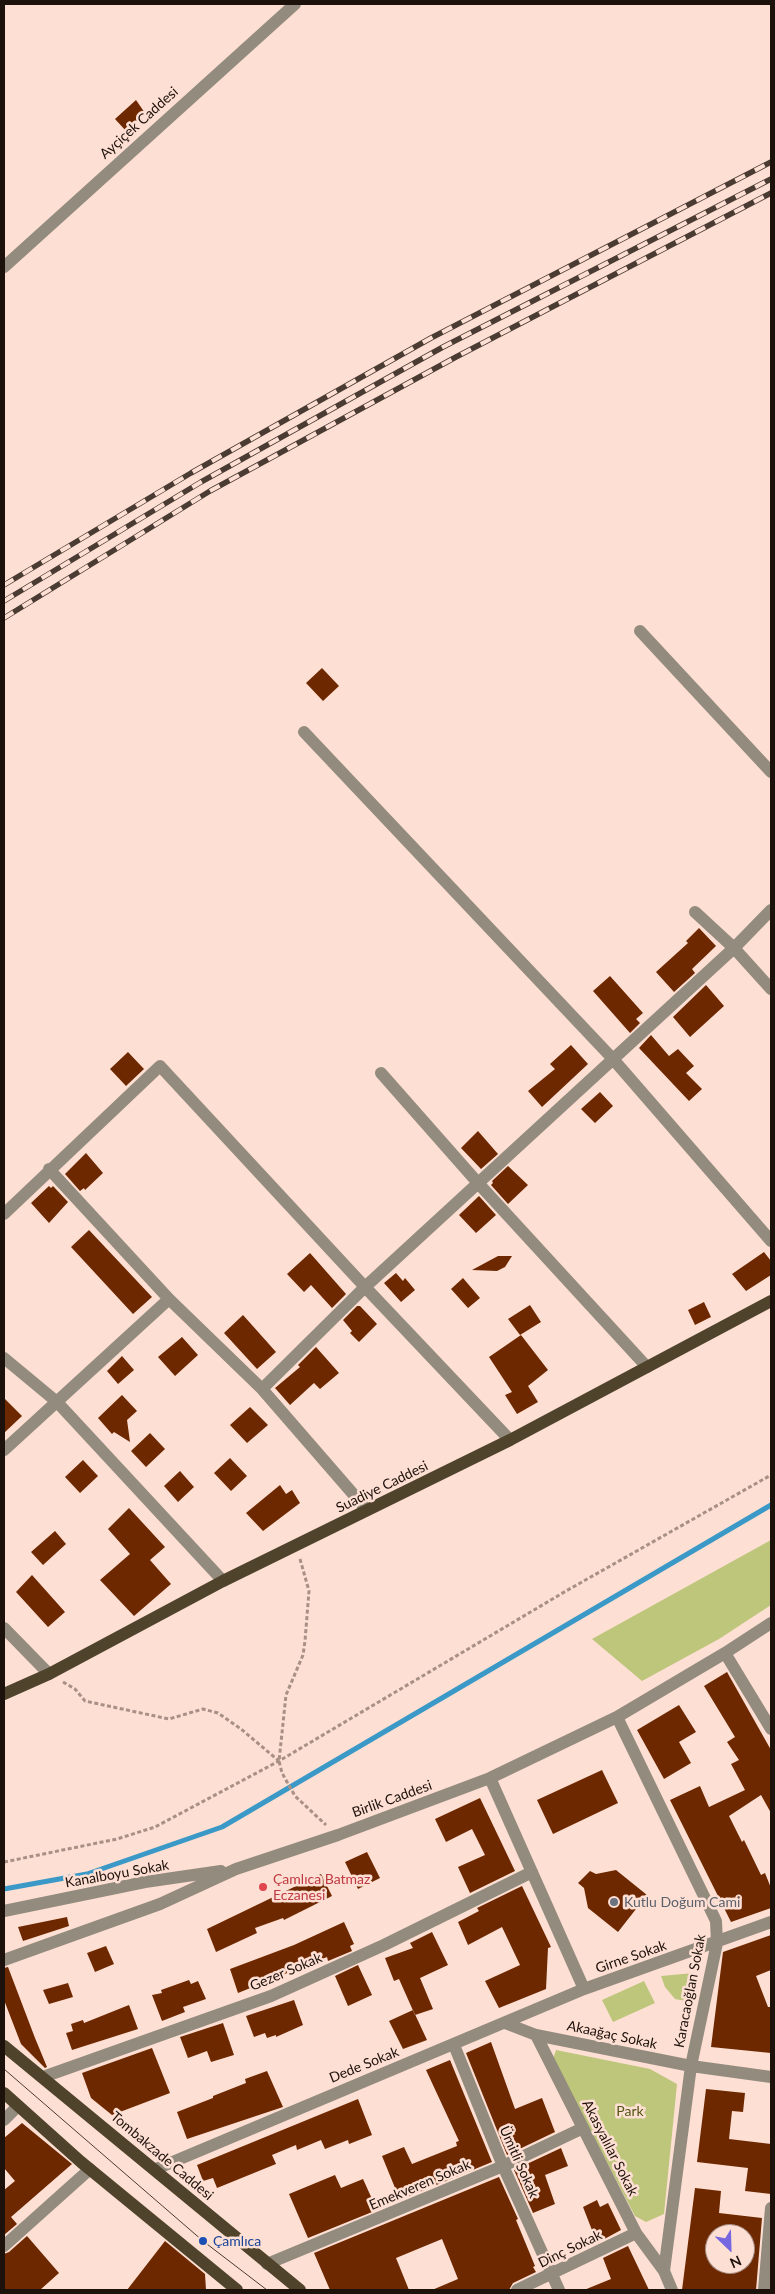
<!DOCTYPE html>
<meta charset="utf-8">
<style>
body{margin:0}
#map{position:relative;width:775px;height:2294px;overflow:hidden;background:#fedfd3;font-family:Lato,sans-serif}
canvas{display:block}
.frame{position:absolute;inset:0;border:5px solid #1d110b;pointer-events:none}
.north{position:absolute;left:705px;top:2224px;width:50px;height:50px;box-sizing:border-box;background:#fedfd3;border:1px solid #a48d83;border-radius:50%;rotate:156deg;font-size:14px;font-weight:700;line-height:20px;text-align:center;color:#1d110b}
.north::after{content:'';display:block;margin:auto;width:18px;height:22px;background:#7666e0;clip-path:polygon(50% 0,100% 100%,50% 72%,0 100%)}
</style>
<div id="map">
<canvas width="775" height="2294"></canvas>
<div class="frame"></div>
<div class="north">N</div>
</div>
<script>
const ctx = document.querySelector('canvas').getContext('2d');
ctx.lineJoin = 'round';
function paint(path, color) {
  ctx.fillStyle = color;
  ctx.fill(path, 'evenodd');
}
function toPath(rows) {
  const path = new Path2D();
  for (const r of rows) {
    path.moveTo(r[0], r[1]);
    for (let i = 2; i < r.length; i += 2) path.lineTo(r[i], r[i + 1]);
  }
  return path;
}
function strokePath(path, color, width, dash) {
  ctx.strokeStyle = color;
  ctx.lineWidth = width;
  ctx.lineCap = dash ? 'butt' : 'round';
  ctx.setLineDash(dash || []);
  ctx.stroke(path);
}
function drawText(font, color, halo, rows, align = 'center') {
  ctx.font = font + ' Lato,sans-serif';
  ctx.lineWidth = 5;
  ctx.setLineDash([]);
  ctx.textBaseline = 'middle';
  ctx.strokeStyle = halo;
  ctx.fillStyle = color;
  for (const [text, x, y, turn = 0] of rows) {
    ctx.save();
    ctx.translate(x, y);
    ctx.rotate((+turn || 0) * Math.PI / 180);
    ctx.textAlign = isNaN(turn) ? turn : align;
    if (halo) ctx.strokeText(text, 0, 0);
    ctx.fillText(text, 0, 0);
    ctx.restore();
  }
}
paint(toPath([
 [771,1540,771,1605,719,1639,642,1681,592,1639],
 [694,1973,691,2002,675,1999,665,1987,661,1976],
 [644,1981,655,2003,613,2022,602,2000],
 [556,2050,650,2069,677,2084,664,2214,646,2222,635,2216,553,2059]
]), '#bdc67b');
strokePath(toPath([
 [4,1889,87,1874,222,1827,771,1505]
]), '#3a99c6', 5);
paint(toPath([
 [136,100,145,113,126,131,115,119],
 [322,668,339,686,323,701,306,683],
 [699,928,716,946,692,969,695,973,674,992,656,972,688,943,686,941],
 [610,976,643,1013,636,1019,640,1023,630,1033,593,991],
 [706,985,724,1006,690,1037,673,1017],
 [651,1035,669,1056,678,1049,694,1066,686,1073,702,1089,689,1101,639,1048],
 [571,1045,588,1064,542,1107,528,1091,555,1069,550,1064],
 [128,1052,144,1069,126,1086,110,1069],
 [600,1092,613,1106,595,1123,581,1109],
 [478,1131,498,1154,481,1169,461,1148],
 [86,1153,103,1173,85,1190,84,1188,80,1191,65,1174],
 [508,1166,528,1185,508,1204,491,1185,493,1183,492,1181],
 [49,1186,51,1188,53,1186,68,1202,49,1223,31,1203],
 [479,1196,496,1215,476,1233,459,1215],
 [89,1230,152,1297,133,1314,71,1247],
 [764,1252,771,1261,771,1275,746,1291,732,1274],
 [310,1253,346,1294,332,1308,311,1285,304,1292,287,1274],
 [498,1256,512,1256,505,1267,497,1271,472,1270],
 [396,1273,403,1281,405,1278,415,1290,401,1302,384,1283],
 [463,1278,480,1298,468,1308,451,1289],
 [704,1302,711,1317,695,1325,688,1310],
 [530,1305,541,1322,520,1335,508,1319],
 [357,1306,360,1306,377,1324,359,1342,350,1333,352,1331,343,1320],
 [243,1315,276,1352,257,1369,224,1333],
 [521,1335,548,1370,528,1386,538,1402,517,1414,505,1395,512,1392,489,1357],
 [182,1337,198,1355,175,1376,158,1357],
 [316,1347,339,1373,320,1389,314,1383,290,1405,275,1388,300,1367,298,1365],
 [122,1356,134,1370,118,1384,107,1371],
 [122,1395,137,1411,127,1420,130,1442,114,1432,112,1434,98,1418],
 [4,1398,22,1416,4,1433],
 [250,1407,268,1425,247,1443,230,1425],
 [150,1433,165,1449,146,1467,131,1451],
 [230,1458,247,1476,231,1491,214,1473],
 [83,1460,98,1476,80,1493,65,1477],
 [180,1471,194,1487,178,1502,164,1486],
 [280,1485,286,1494,292,1490,300,1503,263,1531,246,1513],
 [129,1508,165,1547,150,1560,171,1584,134,1616,100,1580,130,1554,108,1529],
 [55,1531,66,1544,43,1565,31,1552],
 [32,1575,65,1612,48,1627,16,1592],
 [727,1672,771,1750,771,1813,761,1795,729,1816,742,1842,744,1840,761,1875,765,1873,771,1888,771,1908,731,1922,670,1800,700,1786,709,1807,745,1790,731,1764,739,1760,727,1742,735,1737,704,1686],
 [679,1705,696,1732,679,1742,691,1763,664,1779,637,1730],
 [602,1770,618,1803,553,1834,537,1800],
 [480,1798,515,1871,470,1893,458,1867,485,1855,472,1829,446,1842,435,1819],
 [367,1852,380,1878,358,1889,345,1862],
 [616,1870,647,1895,618,1932,588,1908,584,1888,578,1883,590,1871,596,1874],
 [321,1874,332,1896,284,1920,283,1918,255,1928,257,1933,216,1952,207,1929],
 [522,1886,551,1947,548,1948,546,1989,499,2008,485,1981,520,1965,502,1927,468,1945,458,1922,479,1911,477,1908],
 [67,1917,69,1926,23,1941,18,1927],
 [344,1922,354,1944,350,1946,352,1951,328,1961,327,1957,238,1993,230,1969,294,1945],
 [432,1932,448,1965,420,1978,433,2009,415,2015,399,1979,394,1981,385,1958,413,1948,410,1943],
 [771,1935,771,1970,756,1976,768,2007,771,2007,771,2053,711,2047,723,1952],
 [106,1946,114,1964,95,1972,87,1953],
 [358,1965,372,1995,348,2006,335,1976],
 [8,1967,35,2038,47,2067,45,2068,21,2044,4,2000,4,1968],
 [189,1980,191,1984,198,1981,206,1999,183,2007,185,2012,162,2021,152,1995,162,1993,161,1990],
 [68,1983,73,1997,49,2004,43,1990],
 [294,2000,303,2025,276,2037,276,2035,267,2038,265,2033,254,2037,246,2016],
 [129,2005,138,2029,72,2050,66,2033,73,2031,71,2024,83,2020,84,2023],
 [413,2010,427,2040,403,2049,389,2021],
 [223,2023,234,2055,211,2062,207,2051,188,2058,180,2037],
 [491,2042,515,2109,542,2098,555,2132,507,2155,466,2053],
 [152,2048,170,2093,112,2115,91,2098,82,2073],
 [450,2060,492,2162,400,2200,382,2156,404,2147,412,2164,457,2146,456,2142,459,2141,426,2070],
 [267,2071,283,2107,187,2139,177,2112,213,2098,213,2096,246,2083,245,2079],
 [706,2089,745,2093,743,2112,732,2111,729,2139,771,2144,771,2194,745,2191,748,2168,697,2162],
 [358,2099,372,2135,349,2144,348,2140,325,2149,321,2140,297,2150,296,2145,272,2155,276,2164,217,2188,213,2178,203,2181,197,2165],
 [22,2123,72,2164,11,2217,17,2224,4,2235,4,2190,15,2181,4,2168,4,2138],
 [561,2148,568,2166,545,2175,555,2204,533,2213,514,2170],
 [335,2175,341,2188,363,2179,377,2210,308,2238,289,2194],
 [499,2177,518,2219,516,2220,535,2266,533,2267,536,2272,513,2283,509,2290,432,2290,458,2279,442,2239,396,2258,409,2290,330,2290,314,2253],
 [695,2188,721,2191,719,2213,762,2218,756,2290,682,2290],
 [715,2234,745,2234,745,2265,713,2262],
 [597,2200,600,2207,608,2203,621,2230,597,2243,583,2207],
 [27,2236,59,2273,40,2290,4,2290,4,2254,9,2252],
 [165,2241,205,2274,206,2290,127,2290],
 [628,2246,649,2290,584,2290,611,2279,603,2258]
]), '#6e2800');
strokePath(toPath([
 [300,1559,309,1591,305,1641,303,1655,286,1695,279,1761,282,1773,295,1796,326,1825],
 [63,1682,75,1689,85,1701,169,1719,203,1709,218,1713,241,1729,279,1761],
 [4,1862,117,1839,155,1827,279,1761,566,1591,771,1475]
]), '#a89087', 3, [4, 2.5]);
strokePath(toPath([
 [4,267,295,4],
 [640,631,771,772],
 [304,732,613,1059,771,1241],
 [695,912,734,948,771,989],
 [381,1073,478,1183,647,1367],
 [49,1169,169,1299,262,1389,367,1510],
 [4,1214,160,1066,365,1287,734,948,771,910],
 [4,1358,57,1402,223,1581],
 [262,1389,365,1287,510,1440],
 [4,1450,169,1299],
 [4,1628,49,1674],
 [725,1653,771,1729],
 [617,1717,716,1921,717,1943,691,2066,664,2271,672,2290],
 [490,1778,584,1989],
 [4,1911,145,1882,221,1871],
 [4,1960,160,1904,236,1869,338,1835,490,1778,617,1717,725,1653,771,1623],
 [505,2023,536,2035,691,2066,771,2077],
 [536,2035,636,2233,664,2271],
 [454,2045,503,2166,559,2290],
 [43,2077,271,1996,384,1945,532,1872],
 [4,2120,18,2106],
 [156,2169,584,1989,771,1922],
 [4,2246,90,2169],
 [267,2264,503,2166,583,2128],
 [517,2290,636,2233],
 [764,2290,771,2208]
]), '#938c7e', 12);
strokePath(toPath([
 [4,1694,49,1674,223,1581,510,1440,771,1301],
 [4,2046,300,2290],
 [4,2093,81,2162,237,2290]
]), '#4f432b', 12);
strokePath(toPath([
 [4,2069,203,2241,267,2290]
]), '#4a3b33', 1);
const rail = toPath([
 [4,585,191,473,431,338,771,162],
 [4,601,201,482,443,347,771,179],
 [4,618,210,491,456,357,771,193]
]);
strokePath(rail, '#4a3b33', 5.5);
strokePath(rail, '#fedfd3', 4, [11]);
for (const [x, y, r, color] of [
 [263,1887,5,"#e0444e"],
 [614,1902,5,"#6b7280"],
 [203,2241,5,"#1a4fb4"]
]) {
  const dot = new Path2D();
  dot.arc(x, y, r, 0, 2 * Math.PI);
  ctx.fillStyle = color;
  ctx.fill(dot);
  strokePath(dot, '#fedfd3', 2);
}
drawText('14px', '#1d110b', '#fedfd3', [
 ["Ayçiçek Caddesi",139,123,-42],
 ["Suadiye Caddesi",382,1487,-26],
 ["Birlik Caddesi",392,1799,-20],
 ["Kanalboyu Sokak",117,1874,-10],
 ["Girne Sokak",631,1957,-19],
 ["Gezer Sokak",286,1972,-23],
 ["Karacaoğlan Sokak",690,1991,-79],
 ["Akaağaç Sokak",612,2035,12],
 ["Dede Sokak",364,2065,-22],
 ["Akasyalılar Sokak",610,2148,63],
 ["Tombakzade Caddesi",162,2156,40],
 ["Ümitli Sokak",519,2162,66],
 ["Emekveren Sokak",420,2185,-23],
 ["Dinç Sokak",570,2249,-26]
]);
drawText('14px', '#be3a42', '#fedfd3', [
 ["Çamlıca Batmaz",273,1879],
 ["Eczanesi",273,1895]
], 'left');
drawText('14px', '#5b616d', '#fedfd3', [
 ["Kutlu Doğum Cami",624,1902]
], 'left');
drawText('14px', '#4f5516', '#fedfd3', [
 ["Park",630,2111]
]);
drawText('14px', '#164399', '#fedfd3', [
 ["Çamlıca",213,2241]
], 'left');
</script>
